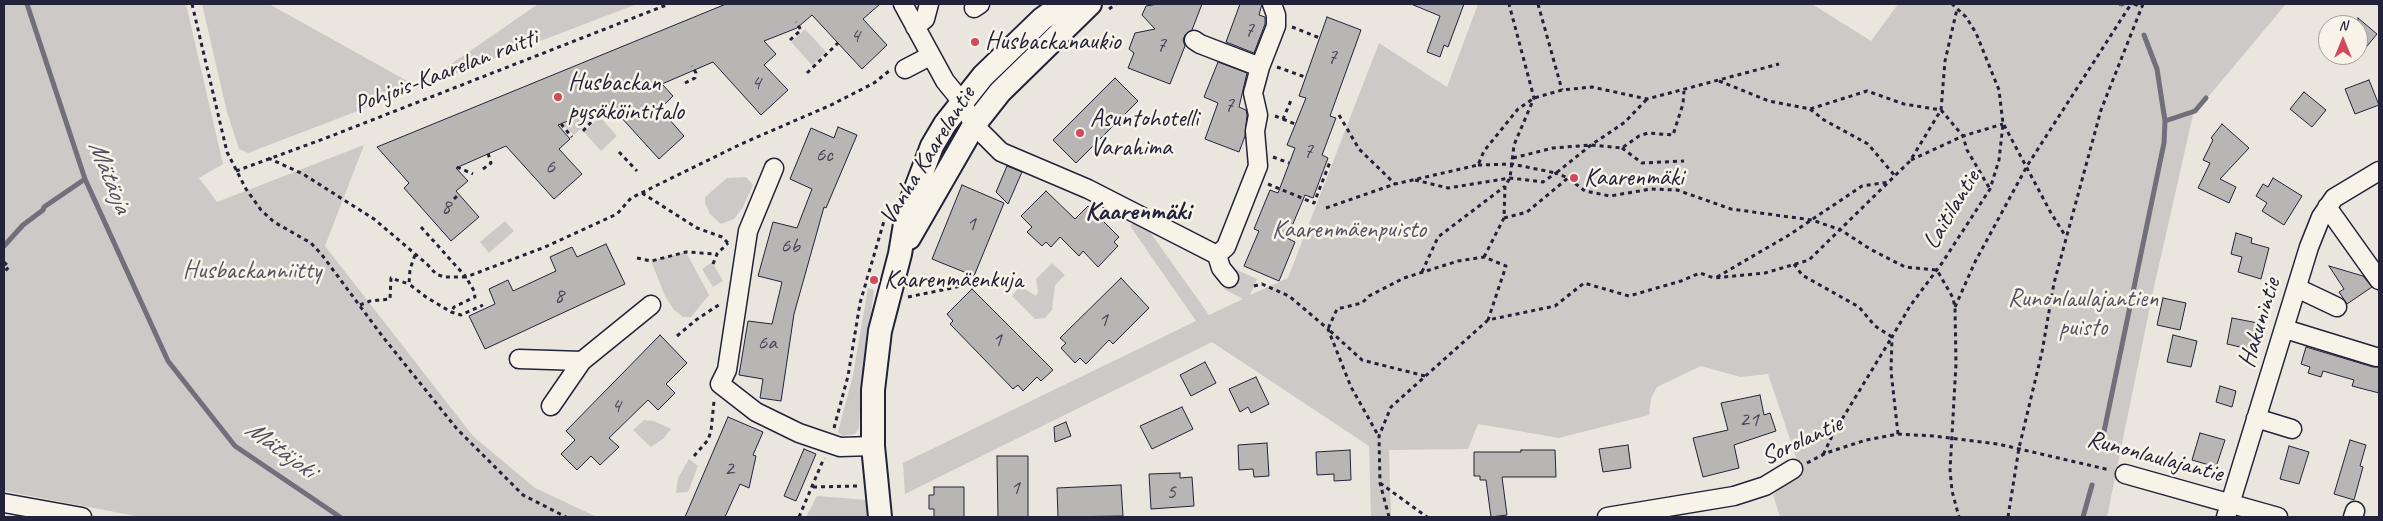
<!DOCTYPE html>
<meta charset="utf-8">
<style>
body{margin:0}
#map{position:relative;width:2383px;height:521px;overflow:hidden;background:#eae6de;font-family:Caveat,sans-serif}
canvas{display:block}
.frame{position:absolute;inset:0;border:5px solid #22223b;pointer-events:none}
.north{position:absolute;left:2318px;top:15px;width:50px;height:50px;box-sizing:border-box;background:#f7f3e8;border:1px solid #a29fa3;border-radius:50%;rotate:0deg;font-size:14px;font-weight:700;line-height:20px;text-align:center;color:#22223b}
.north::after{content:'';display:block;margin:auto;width:18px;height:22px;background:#d1495b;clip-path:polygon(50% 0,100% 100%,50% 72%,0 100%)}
</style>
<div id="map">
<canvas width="2383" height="521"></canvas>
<div class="frame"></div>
<div class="north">N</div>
</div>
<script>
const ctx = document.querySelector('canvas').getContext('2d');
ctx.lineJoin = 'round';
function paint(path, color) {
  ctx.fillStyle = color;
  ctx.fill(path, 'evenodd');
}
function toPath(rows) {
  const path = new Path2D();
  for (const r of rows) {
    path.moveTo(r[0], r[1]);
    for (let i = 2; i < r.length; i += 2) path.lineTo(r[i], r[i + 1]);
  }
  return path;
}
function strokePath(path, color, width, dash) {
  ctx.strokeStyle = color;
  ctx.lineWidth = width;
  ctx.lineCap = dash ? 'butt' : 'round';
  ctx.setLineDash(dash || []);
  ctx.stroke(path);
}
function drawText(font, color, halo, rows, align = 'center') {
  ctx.font = font + ' Caveat,sans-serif';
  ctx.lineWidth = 5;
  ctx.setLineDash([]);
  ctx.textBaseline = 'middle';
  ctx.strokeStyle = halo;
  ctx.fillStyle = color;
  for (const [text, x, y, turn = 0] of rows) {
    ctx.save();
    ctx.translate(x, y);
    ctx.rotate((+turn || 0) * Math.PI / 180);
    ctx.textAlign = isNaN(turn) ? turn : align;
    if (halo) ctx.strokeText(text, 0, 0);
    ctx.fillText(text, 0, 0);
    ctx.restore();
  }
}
paint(toPath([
 [4,4,186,4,223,164,199,178,217,202,364,145,325,246,473,436,535,488,597,517,141,517,4,491],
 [202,4,269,4,418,87,538,4,637,4,248,153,239,149,227,112],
 [1478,4,1812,4,1871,41,1898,4,2286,4,2193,115,2154,287,2107,517,1780,517,1773,495,1800,469,1768,374,1740,377,1701,366,1657,387,1651,398,1649,415,1559,438,1478,424,1468,449,1389,450,1391,517,1371,517,1369,446,1212,342,905,494,903,463,1196,321,1130,226,1140,218,1209,315,1243,299,1224,289,1233,268,1257,279,1250,295,1288,278,1379,43,1447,87],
 [805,29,826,52,812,65,791,42],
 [589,113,591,120,574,135,562,124],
 [600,117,617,136,601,151,584,132],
 [746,177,753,185,743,207,734,219,721,224,710,214,705,203,705,197,727,178],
 [505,221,514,231,489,253,480,242],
 [686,252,709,295,691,317,683,317,674,310,665,296,651,261],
 [712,262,723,281,713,287,702,269],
 [1052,263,1065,275,1055,285,1052,310,1045,318,1035,319,1012,296,1020,286,1036,296,1038,292,1036,279],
 [868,288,874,290,861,391,859,428,855,434,842,436,838,432,853,375],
 [644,420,654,421,671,429,664,438,651,447,633,430],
 [689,459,698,466,688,492,676,493,678,478],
 [817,496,868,500,870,517,806,517]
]), '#cdc9c6');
strokePath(toPath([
 [27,4,85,179,168,361,235,446,340,517],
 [2121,4,2122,4],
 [2165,121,2195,111,2206,98],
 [4,246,23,225,43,210,44,207,85,179],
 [2101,446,2164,143,2165,121,2157,69,2144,35],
 [2083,517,2092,485]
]), '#716f7b', 5);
const building = toPath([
 [726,4,880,4,863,19,887,45,862,69,812,15,797,28,764,41,776,54,764,65,788,90,761,115,713,62,662,84,673,96,660,109,684,136,659,159,609,104,558,125,570,139,559,149,582,174,554,199,506,146,456,168,468,181,456,191,479,217,451,241,404,188,409,183,377,147,726,4],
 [1158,4,1202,4,1192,30,1185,35,1183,40,1185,46,1170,84,1128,68,1134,53,1129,49,1135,33,1155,29,1142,15,1146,6,1158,4],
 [1240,4,1262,4,1259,15,1265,17,1265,24,1254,53,1226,42,1240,4],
 [1411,4,1464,4,1448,47,1444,45,1440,57,1427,52,1440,16,1411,4],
 [1327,17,1361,30,1330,116,1336,118,1322,155,1328,158,1313,198,1305,195,1287,238,1295,242,1279,281,1244,266,1259,231,1254,229,1270,190,1278,193,1295,148,1287,145,1306,98,1299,96,1327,17],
 [2358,18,2377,34,2358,57,2358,18],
 [1218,62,1247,73,1239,107,1246,110,1247,115,1245,136,1239,152,1205,139,1218,103,1204,97,1218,62],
 [1115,78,1138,101,1076,163,1053,140,1115,78],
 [2369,80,2379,105,2355,114,2345,89,2369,80],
 [2304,92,2326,110,2312,127,2290,109,2304,92],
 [2222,124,2249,148,2220,179,2236,187,2229,203,2198,188,2210,163,2203,160,2213,140,2211,138,2222,124],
 [838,127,857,135,826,208,824,207,794,314,781,401,760,398,763,379,739,375,748,321,772,324,782,282,758,276,773,222,797,228,812,189,790,179,811,128,834,138,838,127],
 [1007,166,1022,172,1008,204,996,192,1007,166],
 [2273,178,2302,196,2284,225,2262,211,2267,203,2256,196,2263,184,2268,187,2273,178],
 [962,185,1004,203,974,276,932,259,962,185],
 [1046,191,1075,219,1088,206,1119,237,1114,242,1118,246,1098,267,1083,251,1079,256,1060,237,1051,247,1046,242,1042,246,1027,232,1032,227,1021,216,1046,191],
 [2236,233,2252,238,2251,243,2269,248,2261,279,2238,272,2242,257,2231,254,2236,233],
 [606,244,625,284,485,349,469,316,495,304,489,289,508,280,513,291,556,271,550,257,572,247,577,257,606,244],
 [2329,266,2363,276,2372,287,2347,304,2339,292,2344,289,2329,266],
 [1121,278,1149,308,1113,344,1109,340,1086,364,1080,358,1075,363,1061,348,1066,343,1060,338,1121,278],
 [972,289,1053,370,1041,381,1037,377,1023,391,1018,385,1013,389,950,324,953,321,947,314,972,289],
 [2163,298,2186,303,2180,330,2157,325,2163,298],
 [2232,318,2258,323,2254,346,2249,345,2249,349,2227,344,2232,318],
 [660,335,687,363,666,384,675,393,658,410,648,400,609,438,619,447,600,465,591,456,577,470,561,454,575,440,566,431,660,335],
 [2173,335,2197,341,2191,367,2167,362,2173,335],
 [2306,347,2373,367,2379,367,2379,393,2352,386,2354,380,2323,371,2321,377,2308,373,2310,367,2301,364,2306,347],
 [1205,362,1216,383,1191,396,1180,375,1205,362],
 [1256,377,1269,404,1251,413,1248,407,1240,412,1229,389,1256,377],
 [2220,386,2236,391,2232,407,2216,402,2220,386],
 [1760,395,1764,415,1770,413,1776,431,1734,445,1739,468,1703,477,1693,438,1728,430,1721,403,1760,395],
 [1182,407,1193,429,1152,449,1140,426,1182,407],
 [728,417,763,432,753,455,756,456,749,488,740,484,725,517,685,517,728,417],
 [1066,422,1071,436,1055,442,1054,427,1066,422],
 [2200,433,2225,440,2216,467,2192,460,2200,433],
 [2350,440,2366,445,2360,466,2363,467,2354,500,2334,494,2350,440],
 [1267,443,1269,476,1254,477,1253,469,1239,470,1238,445,1267,443],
 [1628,445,1631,468,1603,472,1599,449,1628,445],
 [2289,446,2309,452,2299,484,2280,479,2289,446],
 [804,449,816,454,796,501,784,496,804,449],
 [1350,450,1351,480,1334,481,1334,474,1317,475,1316,452,1350,450],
 [1521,450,1555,450,1556,477,1502,477,1507,515,1491,517,1486,480,1480,480,1480,476,1474,476,1474,452,1521,452,1521,450],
 [997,456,1028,456,1028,517,998,517,997,456],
 [1180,473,1180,478,1192,477,1194,506,1151,509,1149,474,1180,473],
 [1121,485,1123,516,1058,517,1057,488,1121,485],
 [934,487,964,487,964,517,934,517,934,509,929,509,929,495,934,495,934,487]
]);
paint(building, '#b8b6b5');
strokePath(building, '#22223b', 1);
const minor = toPath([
 [903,4,945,81,962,102,974,125,1001,152,1088,189,1217,255,1221,268,1229,278],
 [974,8,980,4],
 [915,27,925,19,929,4],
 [1194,40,1200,44,1260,67,1253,93,1258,115,1255,131,1258,166,1226,247,1217,255],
 [1260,67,1276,26,1276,15,1272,4],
 [905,69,930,56],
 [774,168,748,231,727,370,720,384,756,412,799,433,840,447,873,446],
 [2327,207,2379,280],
 [2297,288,2337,307],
 [2285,329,2376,357],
 [519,359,582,361],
 [551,406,582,361,651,305],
 [2256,418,2292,429],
 [2125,474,2278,517],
 [4,503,82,517],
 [1607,517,1734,496,1765,486,1793,469],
 [2226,517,2309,247,2321,217,2334,198,2379,171],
 [2353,517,2355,511]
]);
const major = toPath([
 [909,238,974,125,1000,92,1090,4],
 [880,517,873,446,873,390,880,331,900,254,907,212,932,146,945,124,983,76,1042,19,1063,4]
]);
strokePath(minor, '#22223b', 21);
strokePath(major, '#22223b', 26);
strokePath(toPath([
 [192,4,227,152,246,189,261,210,274,222,311,243,322,255,383,337,457,429,523,495,566,517],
 [1538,4,1562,90],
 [2134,4,2142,7],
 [1109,9,1116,4],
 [1292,27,1320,38],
 [790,40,801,30,796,22],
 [1277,67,1305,77],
 [807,73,838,43],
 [1719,81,1769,101,1810,109,1867,91,1904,104,1941,110,1963,136,1967,150,1990,189],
 [685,83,695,78,696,73,692,66],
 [1810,109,1824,120,1868,144,1895,176],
 [1339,115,1359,149,1395,184],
 [1275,116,1283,119,1292,98],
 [1283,119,1295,124],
 [561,124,572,137],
 [2004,125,2051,213,2066,237],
 [583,131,594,119,592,107],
 [1622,148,1642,163,1684,161],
 [619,152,637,171],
 [1273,157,1289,163],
 [268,158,303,174,374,219,427,264,436,274,444,277,466,277,474,291,475,297,454,307,451,312],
 [1513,158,1553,148,1591,145,1622,148,1639,136,1648,133,1673,135,1683,104,1684,91],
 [1911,160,1963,136,2003,124],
 [1478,165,1512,164,1556,173,1591,145,1625,122,1647,99],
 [457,167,473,174],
 [483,169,491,163,487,150],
 [236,171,326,138,669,4],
 [1415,180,1448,188,1510,178,1543,182,1556,173,1568,178,1585,191,1610,196,1651,189,1677,190,1731,209,1812,220,1841,230,1870,249,1905,267,1937,270,1953,298,1955,308,1956,364,1950,470,1952,491,1959,517],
 [1268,184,1314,203,1330,162],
 [642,193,697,228,722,237,728,243],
 [454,199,459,194],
 [1326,208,1395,184,1478,165,1484,151,1518,109,1534,98,1562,90,1592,87,1647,99,1779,64],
 [1504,218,1527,212,1568,178],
 [421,227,466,277,545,247,617,214,631,198,741,144,831,105,874,83,889,71],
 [415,255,410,269,409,284,426,297,451,312,461,315,483,305],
 [1484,257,1504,218,1505,186,1510,178,1514,145,1534,98,1509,4],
 [637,258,651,261,686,252,717,254],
 [4,262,9,267,4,272],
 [713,264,717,254,728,243],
 [1794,264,1802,275,1859,307,1875,326,1892,337,1833,434,1823,455],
 [1422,272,1438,237,1504,187],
 [866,277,871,279],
 [1717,277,1789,235,1862,186,1889,182],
 [1254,286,1262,284,1289,296,1328,329,1351,387,1378,435],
 [908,297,986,281],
 [360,305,370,301,390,299,391,278,409,284],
 [1955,307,1975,262,2027,166,2131,4],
 [677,336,696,320,720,304],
 [1425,376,1362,360,1328,329,1337,309,1362,303,1369,296,1404,278,1458,261,1484,257,1506,266,1488,320],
 [834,428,848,376,860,303,884,221],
 [1898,434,1891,371,1892,337,1910,306,1942,263,1990,189,1999,160,2003,124,1999,90,1976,33,1966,17,1952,4],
 [694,456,708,440,711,431,714,401],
 [1807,463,1826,453,1866,440,1898,434,1933,436,1998,444,2110,470],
 [1380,483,1427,517],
 [813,487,857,486],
 [799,517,824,458],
 [1389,517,1380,483,1379,436,1391,407,1488,320,1555,306,1584,283,1629,296,1681,281,1700,273,1714,278,1765,273,1809,260,1910,161,1941,110,1945,61,1957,9],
 [2008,517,2019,448,2042,352,2054,283,2101,110,2143,4]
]), '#22223b', 3, [4, 4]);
strokePath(minor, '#f7f3e8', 18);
strokePath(major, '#f7f3e8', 22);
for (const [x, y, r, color] of [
 [975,42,5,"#d1495b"],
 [558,97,5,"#d1495b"],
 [1080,133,5,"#d1495b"],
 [1574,178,5,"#d1495b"],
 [874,280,5,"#d1495b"]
]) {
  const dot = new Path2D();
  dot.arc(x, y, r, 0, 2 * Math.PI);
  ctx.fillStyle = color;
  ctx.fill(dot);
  strokePath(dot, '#f7f3e8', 2);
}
drawText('22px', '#48475a', null, [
 ["7",1249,30],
 ["4",855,36],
 ["7",1161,45],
 ["7",1332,57],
 ["4",756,83],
 ["7",1229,105],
 ["7",1308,151],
 ["6c",824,155],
 ["6",550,167],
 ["8",446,207],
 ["1",971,224],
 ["6b",790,246],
 ["8",559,296],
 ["1",1103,320],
 ["1",997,340],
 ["6a",767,343],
 ["4",616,406],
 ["21",1749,420],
 ["2",729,469],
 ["1",1015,488],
 ["5",1171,492]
]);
drawText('25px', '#22223b', '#f7f3e8', [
 ["Husbackanaukio",985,42],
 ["Husbackan",568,83],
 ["pysäköintitalo",568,112],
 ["Asuntohotelli",1090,119],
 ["Varahima",1090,148],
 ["Kaarenmäki",1584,178],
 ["Kaarenmäenkuja",884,280]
], 'left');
drawText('25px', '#22223b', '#f7f3e8', [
 ["Pohjois-Kaarelan raitti",446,72,-21],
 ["Vanha Kaarelantie",928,156,-58],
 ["Laitilantie",1952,210,-59],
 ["Hakunintie",2260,323,-73],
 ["Sorolantie",1802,441,-25],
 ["Runonlaulajantie",2155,457,15]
]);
drawText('25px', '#555465', '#f7f3e8', [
 ["Kaarenmäenpuisto",1349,230],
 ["Husbackanniitty",252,271],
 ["Runonlaulajantien",2083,299],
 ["puisto",2083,328]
]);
drawText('italic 26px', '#504f60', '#f7f3e8', [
 ["Mätäoja",109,177,68],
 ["Mätäjoki",280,450,36]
]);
drawText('bold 26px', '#22223b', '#f7f3e8', [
 ["Kaarenmäki",1138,212]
]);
</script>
